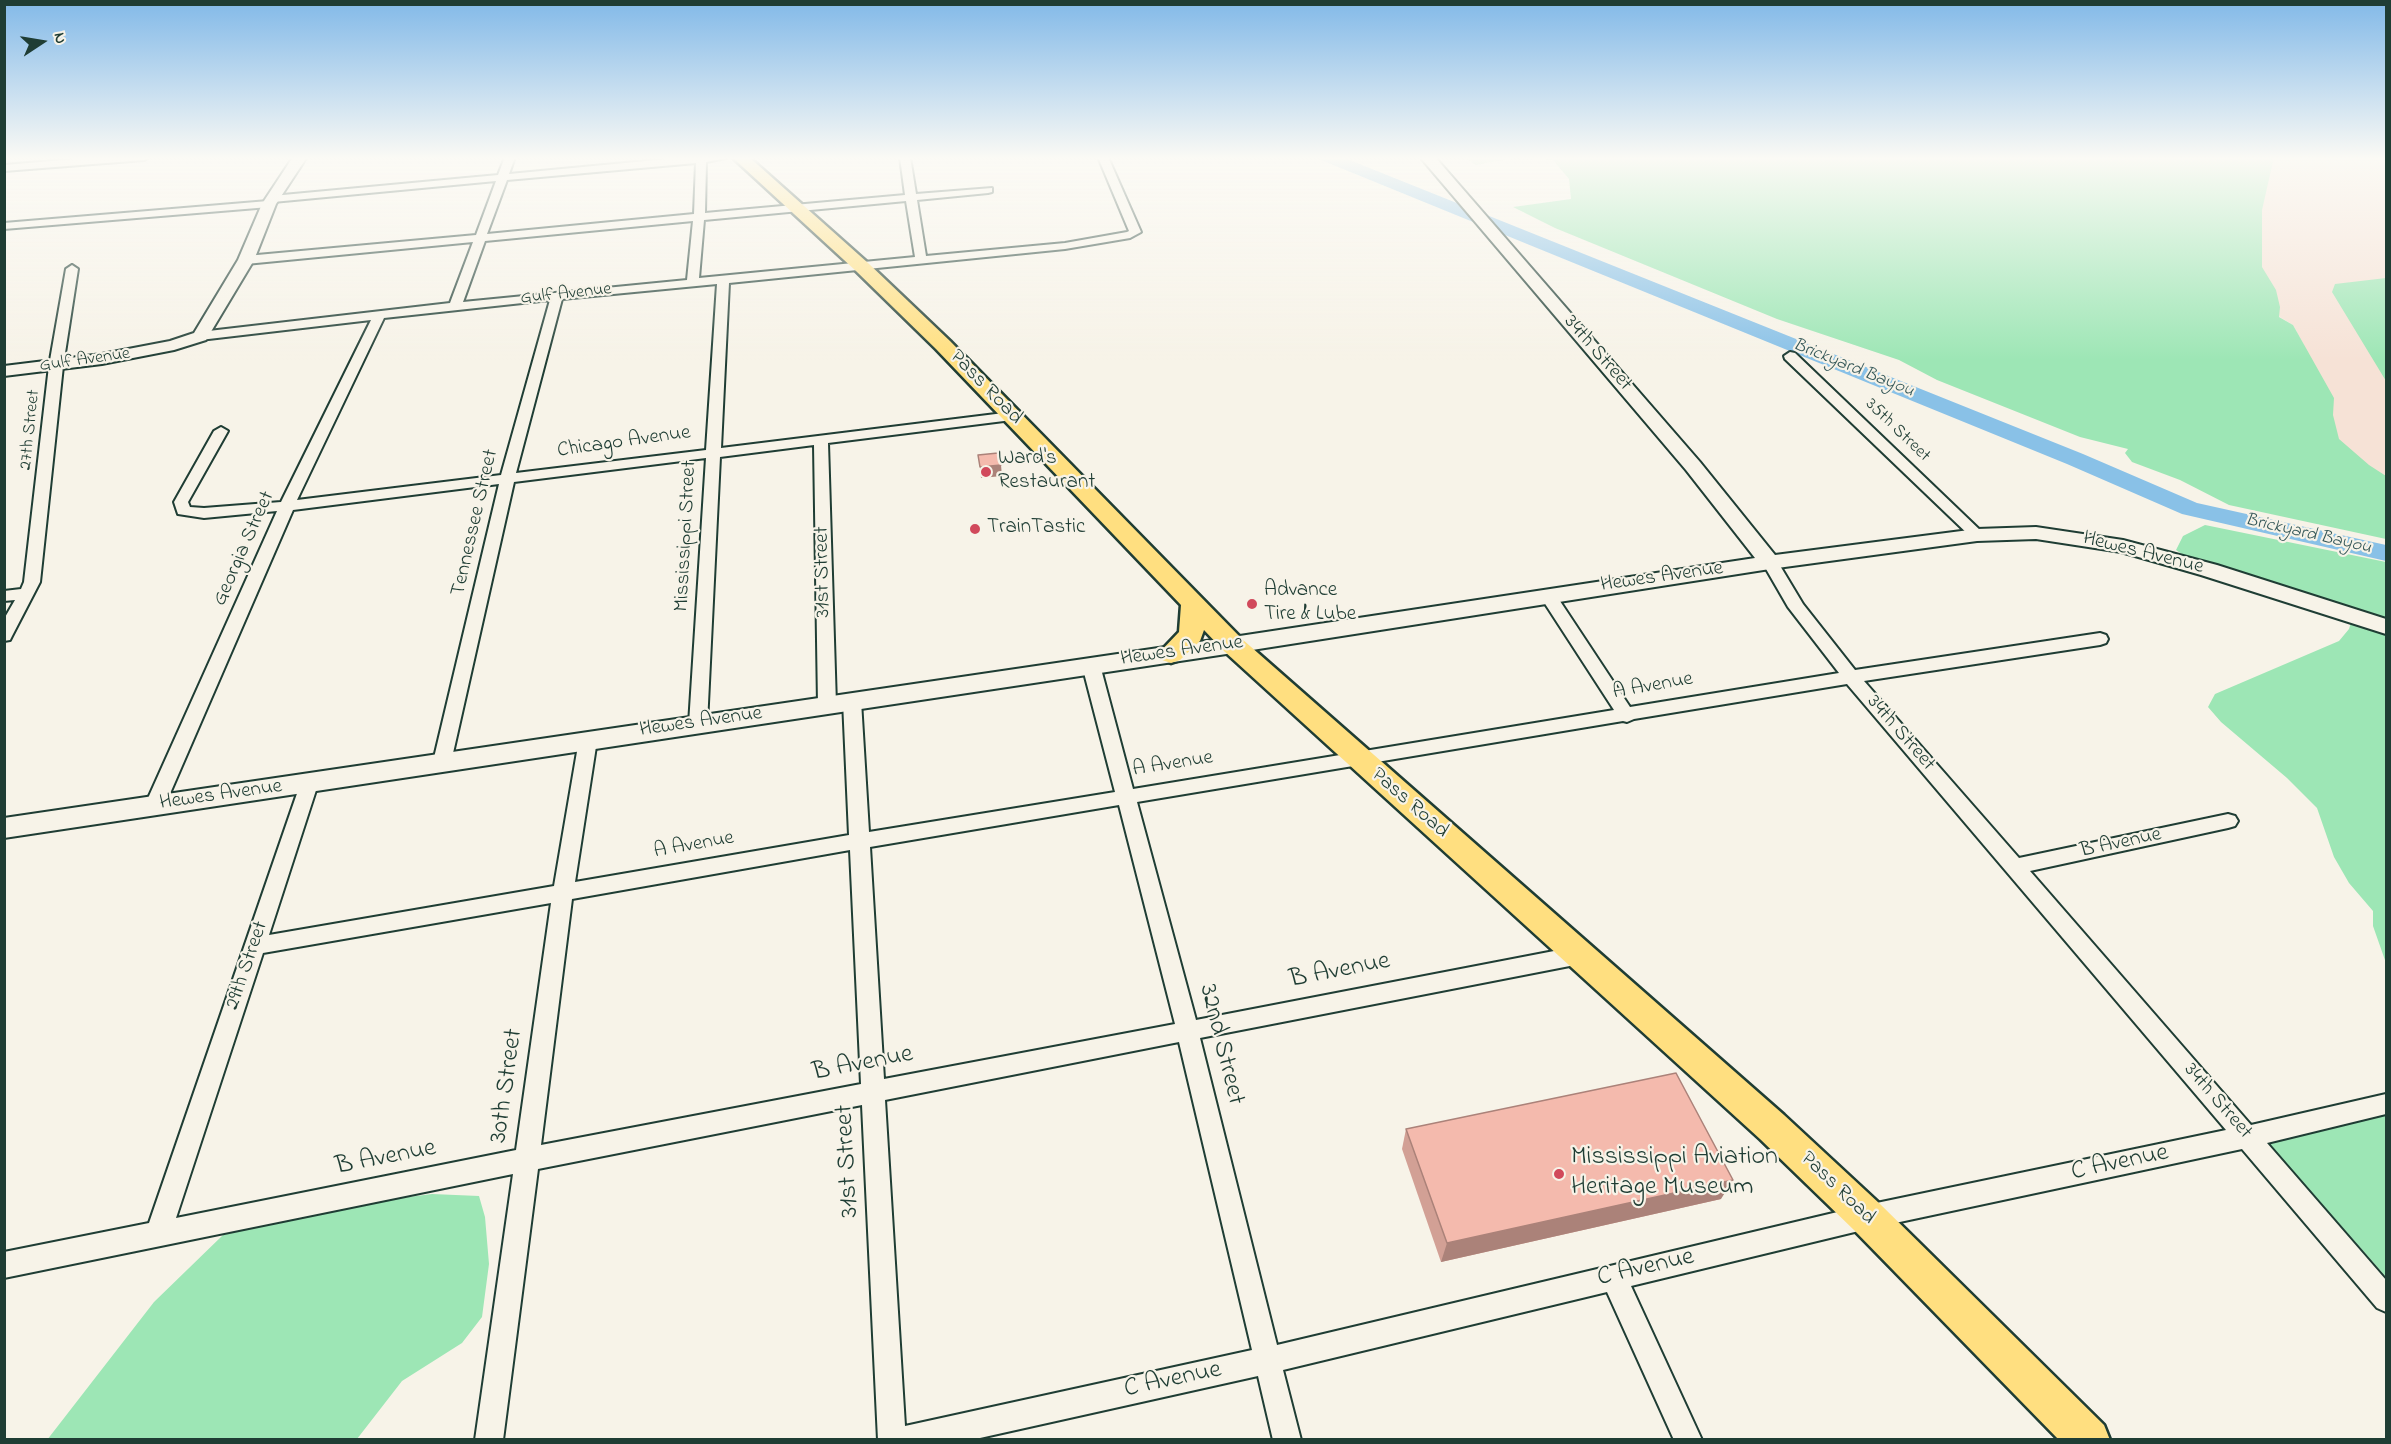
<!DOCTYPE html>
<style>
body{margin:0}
#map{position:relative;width:2391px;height:1444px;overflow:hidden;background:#f7f3e8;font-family:"Indie Flower",sans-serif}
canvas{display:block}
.frame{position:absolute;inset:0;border:6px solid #1f3d34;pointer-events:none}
.north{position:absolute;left:12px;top:12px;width:60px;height:60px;-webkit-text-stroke:4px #f7f3e8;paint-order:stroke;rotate:78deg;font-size:16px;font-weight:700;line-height:24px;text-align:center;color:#1f3d34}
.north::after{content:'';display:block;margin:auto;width:21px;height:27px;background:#1f3d34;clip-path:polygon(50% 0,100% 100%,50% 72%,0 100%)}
</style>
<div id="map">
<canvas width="2391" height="1444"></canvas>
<div class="frame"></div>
<div class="north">N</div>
</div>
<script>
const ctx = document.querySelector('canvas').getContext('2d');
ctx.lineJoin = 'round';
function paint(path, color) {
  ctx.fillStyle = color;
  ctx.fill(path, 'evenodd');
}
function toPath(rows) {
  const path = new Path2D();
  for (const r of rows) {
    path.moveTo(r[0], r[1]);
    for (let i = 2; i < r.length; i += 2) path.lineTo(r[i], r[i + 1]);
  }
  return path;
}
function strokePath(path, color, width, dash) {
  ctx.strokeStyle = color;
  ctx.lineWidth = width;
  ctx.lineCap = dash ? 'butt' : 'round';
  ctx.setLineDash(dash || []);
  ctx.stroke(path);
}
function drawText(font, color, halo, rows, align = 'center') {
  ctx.font = font + ' "Indie Flower",sans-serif';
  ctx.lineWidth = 4.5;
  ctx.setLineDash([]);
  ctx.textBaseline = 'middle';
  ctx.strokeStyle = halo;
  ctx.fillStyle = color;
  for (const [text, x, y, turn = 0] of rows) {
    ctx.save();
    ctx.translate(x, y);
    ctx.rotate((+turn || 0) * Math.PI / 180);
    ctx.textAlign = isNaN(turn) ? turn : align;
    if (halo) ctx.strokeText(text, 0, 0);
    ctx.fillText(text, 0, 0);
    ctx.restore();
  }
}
paint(toPath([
 [2017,157,2386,157,2386,525,2253,498,2304,345,2293,325]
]), '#f6e2d6');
paint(toPath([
 [1463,157,2274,157,2262,210,2262,267,2276,290,2280,307,2279,317,2293,325,2334,398,2333,415,2339,439,2369,465,2386,476,2386,539,2229,505,2180,480,2132,462,2125,453,2128,449,2080,437,1937,380,1899,360,1777,319,1555,228,1513,207,1571,199,1569,179,1553,160,1514,158,1476,165],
 [2386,278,2386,381,2332,292,2335,284],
 [2205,525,2386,562,2386,621,2189,559,2176,550,2183,536],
 [2352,619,2386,630,2386,963,2373,926,2373,911,2349,883,2334,857,2317,808,2287,778,2221,722,2208,707,2215,694,2339,641,2349,629],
 [2386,1110,2386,1277,2269,1144,2270,1137],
 [432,1194,479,1196,485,1217,489,1264,482,1317,462,1343,402,1381,357,1439,47,1440,154,1302,223,1235,354,1204]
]), '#9de6b5');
paint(toPath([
 [1319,157,1342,157,2083,454,2197,503,2386,545,2386,561,2182,514,2067,464,1321,160,1319,157]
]), '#89c1e7');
const street = toPath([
 [100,157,149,157,144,160,4,171,4,165,100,157],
 [505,157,515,157,509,174,688,157,731,157,706,162,705,213,905,195,900,157,910,157,916,194,992,188,992,192,988,193,917,200,926,256,1065,243,1127,232,1129,231,1098,157,1108,157,1141,232,1130,238,1065,249,729,283,721,448,1012,412,1019,416,1012,420,828,443,836,705,833,709,827,711,821,709,818,705,814,445,720,457,707,724,704,729,698,730,692,729,689,724,706,458,514,482,451,762,449,767,442,769,435,767,433,762,499,484,293,510,165,805,162,810,155,812,148,810,145,805,277,511,204,518,178,514,174,502,214,431,221,427,228,431,188,502,190,507,204,508,281,502,371,320,200,340,194,336,200,332,450,303,473,242,246,264,240,260,246,256,476,235,496,181,273,202,273,206,269,207,4,229,4,223,268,201,268,197,272,196,498,175,505,157],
 [696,163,694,214,487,234,507,180,696,163],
 [906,201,915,257,699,278,704,220,906,201],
 [693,221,687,280,463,302,485,241,693,221],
 [717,284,706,450,516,473,562,299,717,284],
 [550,300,501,475,297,500,384,318,550,300],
 [72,265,78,269,63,366,40,582,12,636,10,640,4,641,4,619,15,600,4,601,4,591,21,589,24,582,49,366,66,269,72,265],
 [1790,352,1795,353,1982,532,1985,535,1982,538,1972,538,1785,359,1784,356,1790,352],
 [1770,557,1776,559,1803,604,1855,670,2100,633,2106,635,2108,639,2106,643,2100,645,1864,681,2019,858,2228,814,2235,816,2238,821,2235,826,2228,828,2030,871,2251,1125,2386,1094,2386,1114,2267,1143,2386,1280,2386,1312,2377,1308,2242,1149,1867,1229,1631,1286,1702,1440,1674,1440,1607,1292,1283,1370,1301,1440,1273,1440,1258,1376,971,1440,878,1440,862,1105,538,1169,503,1440,475,1440,513,1174,4,1278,4,1252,149,1223,302,779,309,777,316,779,318,784,269,935,554,886,579,740,582,735,588,733,594,735,597,740,575,882,849,835,843,701,846,697,852,695,858,697,861,701,869,832,1115,792,1082,665,1085,661,1091,659,1097,661,1100,665,1133,789,1614,710,1540,596,1542,592,1548,591,1554,592,1630,707,1839,673,1788,607,1762,562,1770,557],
 [1847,684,2226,1130,1867,1205,1277,1345,1200,1038,1580,964,1587,961,1591,955,1587,949,1580,946,1196,1020,1137,802,1623,721,1627,722,1634,719,1847,684],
 [1119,805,1175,1024,884,1079,870,847,1119,805],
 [850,850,861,1084,541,1145,572,899,850,850],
 [551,903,516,1150,176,1218,263,953,551,903],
 [1179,1042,1252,1350,905,1426,885,1100,1179,1042]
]);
const secondary = toPath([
 [293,157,307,157,276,204,254,260,206,340,174,350,102,364,4,376,4,366,102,354,170,341,194,333,238,260,262,204,293,157],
 [1420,157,1435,157,1700,462,1775,555,1977,529,2036,527,2123,540,2217,565,2386,619,2386,634,2201,575,2121,552,2036,539,1977,541,1770,569,1233,653,4,838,4,818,1233,637,1755,558,1686,470,1420,157]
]);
const primary = toPath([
 [732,157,749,157,868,263,950,341,1242,639,1784,1115,1880,1204,2104,1425,2110,1440,2059,1440,1854,1230,1760,1139,1224,651,1204,630,1200,641,1180,660,1171,663,1162,660,1158,654,1179,632,1181,605,936,349,856,271,732,157]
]);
strokePath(street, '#1f3d34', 4);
strokePath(secondary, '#1f3d34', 4);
strokePath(primary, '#1f3d34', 5);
paint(street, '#f7f3e8');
paint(secondary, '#f7f3e8');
paint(primary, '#ffdf80');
paint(toPath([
 [1406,1129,1721,1199,1441,1262,1402,1149]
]), '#d2a095');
paint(toPath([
 [1001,465,1002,476,981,478,980,467],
 [1733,1180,1721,1199,1441,1262,1447,1243]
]), '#ab8279');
const building = toPath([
 [998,453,1001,465,980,467,978,455,998,453],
 [1676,1073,1733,1180,1447,1243,1406,1129,1676,1073]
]);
paint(building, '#f4baad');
strokePath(building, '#ab8279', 1.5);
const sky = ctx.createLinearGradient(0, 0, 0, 360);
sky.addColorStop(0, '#82b9e8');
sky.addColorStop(0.44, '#fbfaf5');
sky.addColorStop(1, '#fbfaf500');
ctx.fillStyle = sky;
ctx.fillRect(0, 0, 2391, 360);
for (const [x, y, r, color] of [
 [986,472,6,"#d1495b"],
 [975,529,6,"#d1495b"],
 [1252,604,6,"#d1495b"],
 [1559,1174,6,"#d1495b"]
]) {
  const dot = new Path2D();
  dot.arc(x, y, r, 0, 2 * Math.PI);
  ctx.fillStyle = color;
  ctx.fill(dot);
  strokePath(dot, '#f7f3e8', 2);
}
drawText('18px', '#1f3d34', '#f7f3e8', [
 ["Gulf Avenue",566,295,-6],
 ["Gulf Avenue",85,361,-8],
 ["27th Street",31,430,-84],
 ["35th Street",1897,431,44]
]);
drawText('italic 18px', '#345758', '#f7f3e8', [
 ["Brickyard Bayou",1853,369,22],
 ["Brickyard Bayou",2308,535,13]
]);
drawText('21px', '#1f3d34', '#f7f3e8', [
 ["34th Street",1597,354,49],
 ["Pass Road",985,388,46],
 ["Chicago Avenue",624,443,-8],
 ["Tennessee Street",476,523,-77],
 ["Mississippi Street",687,536,-87],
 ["Georgia Street",245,549,-66],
 ["Hewes Avenue",2143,554,14],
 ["31st Street",824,572,-91],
 ["Hewes Avenue",1662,578,-8],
 ["Hewes Avenue",1182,652,-8],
 ["A Avenue",1653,687,-10],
 ["Hewes Avenue",701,723,-8],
 ["34th Street",1900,734,49],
 ["A Avenue",1173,765,-9],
 ["Hewes Avenue",221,796,-8],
 ["Pass Road",1409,804,41],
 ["B Avenue",2121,844,-12],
 ["A Avenue",694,846,-10],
 ["29th Street",248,966,-71],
 ["34th Street",2217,1102,49],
 ["Pass Road",1837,1189,44]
]);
drawText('21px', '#1f3d34', '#f7f3e8', [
 ["Ward's",998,460],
 ["Restaurant",998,484],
 ["TrainTastic",987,529],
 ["Advance",1264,592],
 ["Tire & Lube",1264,616]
], 'left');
drawText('26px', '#1f3d34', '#f7f3e8', [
 ["B Avenue",1340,972,-11],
 ["32nd Street",1220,1045,76],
 ["B Avenue",863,1065,-11],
 ["30th Street",508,1086,-82],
 ["B Avenue",386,1159,-11],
 ["31st Street",849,1161,-93],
 ["C Avenue",2120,1164,-12],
 ["C Avenue",1646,1269,-13],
 ["C Avenue",1173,1381,-12]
]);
drawText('26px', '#1f3d34', '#f7f3e8', [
 ["Mississippi Aviation",1571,1159],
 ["Heritage Museum",1571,1189]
], 'left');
</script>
